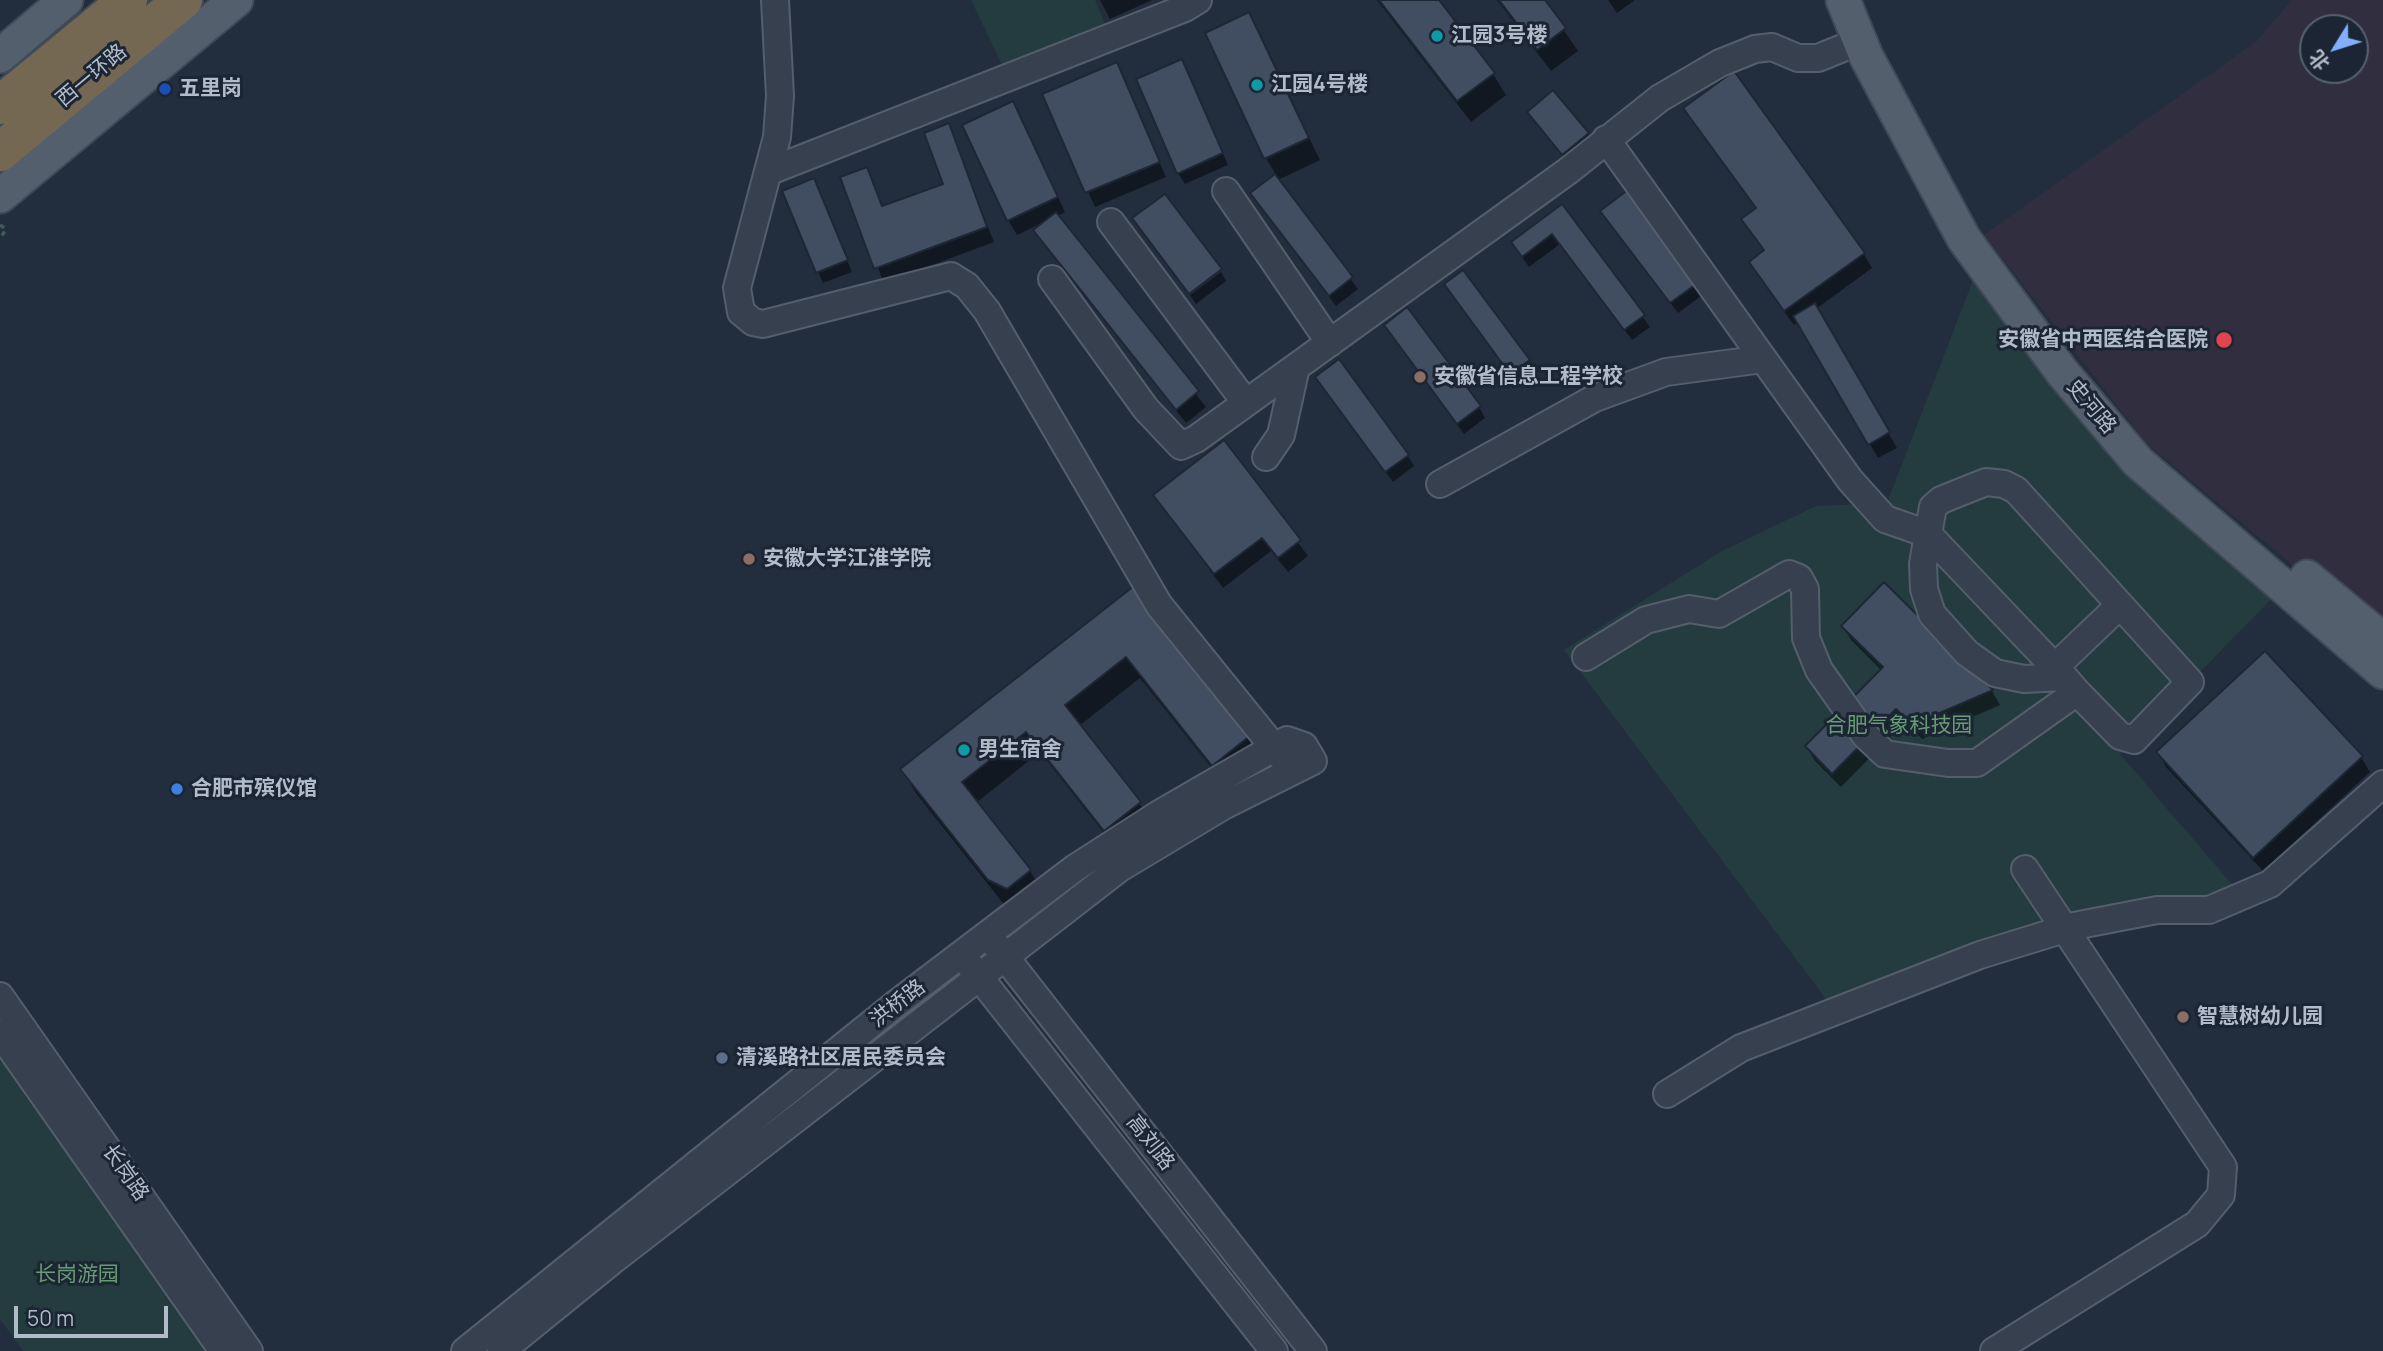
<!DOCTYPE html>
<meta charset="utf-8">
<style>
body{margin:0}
#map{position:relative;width:2383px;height:1351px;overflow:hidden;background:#222e3e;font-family:Manrope,"Noto Sans SC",sans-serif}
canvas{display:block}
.north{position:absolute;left:2299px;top:14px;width:70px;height:70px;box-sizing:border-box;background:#1b2533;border:2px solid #57616f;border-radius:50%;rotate:232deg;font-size:19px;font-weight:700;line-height:28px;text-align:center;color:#b2bbca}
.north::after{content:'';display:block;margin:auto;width:24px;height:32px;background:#83affd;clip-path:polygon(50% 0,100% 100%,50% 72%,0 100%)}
.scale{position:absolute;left:14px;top:1306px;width:154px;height:32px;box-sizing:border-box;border:4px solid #b2bbca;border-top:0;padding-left:9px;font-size:21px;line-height:24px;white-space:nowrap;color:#b2bbca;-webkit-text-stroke:5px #1b2533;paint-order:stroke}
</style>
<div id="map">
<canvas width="2383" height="1351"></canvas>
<div class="north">北</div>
<div class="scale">50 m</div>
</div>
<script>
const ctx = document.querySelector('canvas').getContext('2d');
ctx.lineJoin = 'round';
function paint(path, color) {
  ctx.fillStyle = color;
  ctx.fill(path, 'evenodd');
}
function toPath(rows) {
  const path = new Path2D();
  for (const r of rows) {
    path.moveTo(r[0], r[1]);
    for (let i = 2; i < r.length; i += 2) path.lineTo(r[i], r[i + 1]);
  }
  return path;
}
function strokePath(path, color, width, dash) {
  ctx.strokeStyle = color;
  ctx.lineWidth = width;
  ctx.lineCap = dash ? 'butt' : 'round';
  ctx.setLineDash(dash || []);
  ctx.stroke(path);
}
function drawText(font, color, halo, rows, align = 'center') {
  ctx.font = font + ' Manrope,"Noto Sans SC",sans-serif';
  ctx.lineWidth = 6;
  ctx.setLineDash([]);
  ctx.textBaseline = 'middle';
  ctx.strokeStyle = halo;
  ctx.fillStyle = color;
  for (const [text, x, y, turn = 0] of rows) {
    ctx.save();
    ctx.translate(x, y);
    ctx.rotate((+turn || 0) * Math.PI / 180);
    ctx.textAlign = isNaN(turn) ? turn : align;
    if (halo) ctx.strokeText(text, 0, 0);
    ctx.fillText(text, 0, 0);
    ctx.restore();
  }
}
paint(toPath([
 [2292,0,2383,0,2383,640,2147,444,1984,235,2257,41],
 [2313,28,2355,28,2355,70,2313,70]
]), '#312f3f');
paint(toPath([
 [971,0,1095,0,1106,26,1004,69],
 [1980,262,2062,372,2283,587,2120,754,2242,896,2157,910,1835,1011,1564,650,1722,551,1816,506,1887,503],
 [0,1033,223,1351,23,1351,0,1319]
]), '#243c3f');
paint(toPath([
 [1100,0,1152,0,1110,19],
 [1377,0,1437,0,1493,74,1506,95,1471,122],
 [1497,0,1543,0,1578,51,1551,71],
 [1608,0,1635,0,1617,13],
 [1248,14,1320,160,1278,180,1358,289,1336,306,1252,193,1276,175,1266,158],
 [1116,64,1166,177,1095,207,1044,95],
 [1187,72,1228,165,1185,184,1178,173],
 [1013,103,1065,212,1058,216,1206,407,1186,423,1044,245,1035,230,1042,223,1017,235,1008,220,964,125],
 [1685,108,1864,254,1872,268,1816,309,1897,448,1878,458,1798,322,1794,325,1759,277,1751,262,1765,252,1752,234,1757,210],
 [1529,113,1588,134,1594,145,1570,165],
 [948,125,994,242,884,283,842,178,867,169,884,208,945,185],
 [814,181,852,272,823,283,784,192],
 [1629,191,1704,294,1678,313,1609,222],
 [1561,206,1650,327,1632,340,1560,244,1529,267,1519,253],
 [1221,272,1226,281,1196,304,1190,295],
 [1446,285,1529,361,1535,371,1518,384],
 [1386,325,1479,407,1485,418,1464,434],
 [1323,388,1408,456,1414,466,1393,482],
 [1223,442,1308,556,1288,572,1271,551,1223,588,1155,495],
 [1884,584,1992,691,2000,705,1922,739,1905,722,1841,787,1815,761,1807,747,1882,671,1851,640,1843,626],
 [1133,588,1249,736,1262,758,1226,786,1140,678,1079,726,1139,803,1152,824,1118,851,1040,752,976,803,1030,871,1043,893,1020,911,1002,902,915,792,903,770],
 [2158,752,2361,757,2370,772,2263,871,2166,767]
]), '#0007');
const building = toPath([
 [1379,0,1439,0,1495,73,1457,101,1379,0],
 [1499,0,1545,0,1566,28,1537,50,1499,0],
 [1249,12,1309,138,1264,159,1205,33,1249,12],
 [1182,59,1223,153,1177,174,1136,79,1182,59],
 [1117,62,1160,162,1085,193,1042,94,1117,62],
 [1734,71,1865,253,1784,311,1749,262,1764,250,1741,219,1756,208,1683,108,1734,71],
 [1553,90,1589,133,1562,155,1527,112,1553,90],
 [1013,101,1058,197,1007,221,962,125,1013,101],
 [949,123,987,227,874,269,840,177,867,167,882,206,943,184,924,133,949,123],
 [1275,174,1353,277,1329,296,1250,193,1275,174],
 [814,178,848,260,816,273,782,191,814,178],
 [1629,189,1699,282,1670,303,1600,211,1629,189],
 [1165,194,1222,269,1189,294,1132,218,1165,194],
 [1562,204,1645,315,1624,330,1552,234,1522,257,1511,242,1562,204],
 [1056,212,1199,391,1176,410,1033,230,1056,212],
 [1463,270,1530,360,1510,374,1444,284,1463,270],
 [1815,303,1890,432,1868,445,1793,316,1815,303],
 [1407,307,1481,406,1457,424,1384,325,1407,307],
 [1339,359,1409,455,1385,472,1315,377,1339,359],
 [1224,440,1301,540,1278,558,1262,538,1214,574,1153,495,1224,440],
 [1884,582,1993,690,1912,725,1896,709,1832,774,1805,746,1883,667,1841,626,1884,582],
 [1134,586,1251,735,1212,766,1126,657,1065,705,1141,802,1104,831,1026,732,962,782,1031,870,1007,889,988,880,900,769,1134,586],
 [2265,651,2363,756,2253,858,2156,752,2265,651]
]);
paint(building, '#414d61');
strokePath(building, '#1d2735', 2);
const minor = toPath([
 [775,0,780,96,777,137,737,288,741,312,753,322,763,324,951,276,967,286,987,311,1159,605,1285,761],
 [1606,139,1850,480,1885,519,1928,534,2064,677,2077,692,2120,736,2134,740,2190,682,2016,490,2004,484,1986,482,1941,500,1933,507,1928,534,1923,564,1924,589,1932,614,1967,653,1995,673,2024,679,2064,677],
 [770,171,1185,8,1198,0],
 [1226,191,1330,343],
 [1111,222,1246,403],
 [1052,279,1146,409,1181,446,1196,439,1568,171,1660,98,1720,63,1755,49,1772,47,1798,58,1818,58,1860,41],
 [1266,457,1281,435,1296,367],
 [1440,484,1595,398,1666,372,1763,359],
 [1586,657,1646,620,1689,609,1719,614,1789,574,1799,578,1805,589,1806,638,1819,670,1865,735,1885,754,1948,763,1977,763,2077,692],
 [2054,668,2120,605],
 [995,944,1313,1351],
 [969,964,1274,1351],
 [0,996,249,1351],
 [0,1033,223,1351],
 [1667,1094,1741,1048,1980,955,2074,926,2157,910,2209,910,2270,884,2383,784],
 [465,1351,897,1003,1075,868,1159,814,1287,740,1304,746,1313,761,1225,805,1120,868,612,1261,501,1351],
 [1994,1351,2197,1224,2221,1195,2223,1167,2025,869]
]);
const major = toPath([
 [1843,0,1866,56,1964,239,2062,372,2138,462,2383,672],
 [0,56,66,0],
 [0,196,236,0],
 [2307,577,2383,640]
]);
const highway = toPath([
 [0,105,128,0],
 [0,152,183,0]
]);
strokePath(minor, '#545e6c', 30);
strokePath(major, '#3f4957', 37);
strokePath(highway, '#414b59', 42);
strokePath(toPath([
 [0,225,6,229,0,239]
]), '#42595c', 3.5, [5, 5]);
strokePath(minor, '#36404e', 26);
strokePath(major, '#545f6e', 33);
strokePath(highway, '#756853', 38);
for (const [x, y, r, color] of [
 [1437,36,7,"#0f9aa8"],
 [1257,85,7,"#0f9aa8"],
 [165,89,7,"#1a4fb4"],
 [2224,340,9,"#e0444e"],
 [1420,377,7,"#8d6e63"],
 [749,559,7,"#8d6e63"],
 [964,750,7,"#0f9aa8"],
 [177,789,7,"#3f7fe0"],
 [2183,1017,7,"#8d6e63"],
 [722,1058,7,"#5c6f8a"]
]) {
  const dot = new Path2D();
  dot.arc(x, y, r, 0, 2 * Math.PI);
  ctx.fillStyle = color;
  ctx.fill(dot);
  strokePath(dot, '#1b2533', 2.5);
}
drawText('bold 21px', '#b2bbca', '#1b2533', [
 ["江园3号楼",1451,36],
 ["江园4号楼",1271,85],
 ["五里岗",179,89],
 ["安徽省中西医结合医院",2208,340,"right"],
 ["安徽省信息工程学校",1434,377],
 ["安徽大学江淮学院",763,559],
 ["男生宿舍",978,750],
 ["合肥市殡仪馆",191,789],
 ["智慧树幼儿园",2197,1017],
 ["清溪路社区居民委员会",736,1058]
], 'left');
drawText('21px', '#b2bbca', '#1b2533', [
 ["西一环路",92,76,-40],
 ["史河路",2091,407,50],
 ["洪桥路",898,1004,-38],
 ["高刘路",1150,1143,52],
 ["长岗路",125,1173,55]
]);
drawText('21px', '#689c75', '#1b2533', [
 ["合肥气象科技园",1899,726],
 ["长岗游园",77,1275]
]);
</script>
